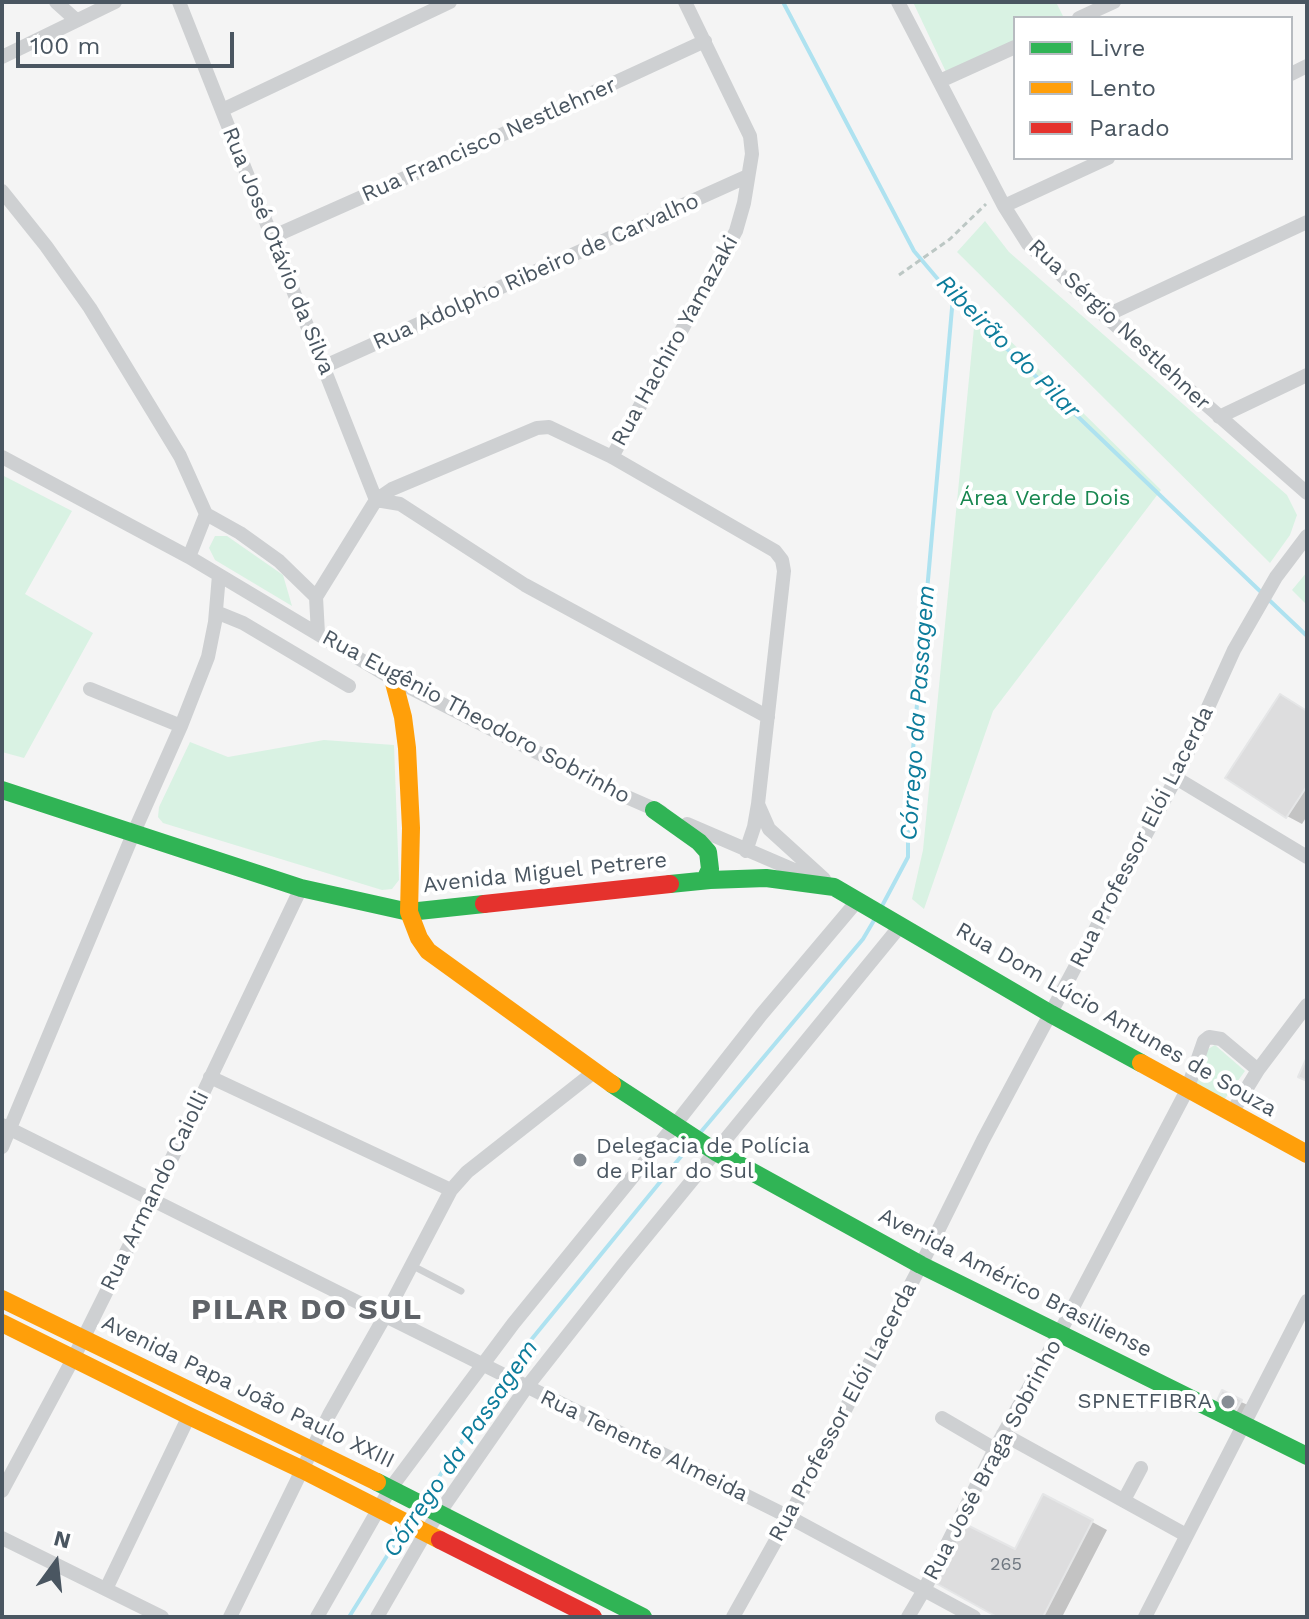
<!DOCTYPE html>
<meta charset="utf-8">
<style>
body{margin:0}
#map{position:relative;width:1309px;height:1619px;overflow:hidden;background:#f4f4f4;font-family:"Work Sans",sans-serif}
canvas{display:block}
.frame{position:absolute;inset:0;border:4px solid #4a5661;pointer-events:none}
.legend{position:absolute;left:1013px;top:16px;width:280px;height:144px;box-sizing:border-box;background:#fff;border:2px solid #b7bbc0;margin:0;padding:10px 14px;list-style:none;font-size:24px;color:#4a5661}
.legend li{display:flex;align-items:center;gap:16px;height:40px}
.legend b{width:40px;border:2px solid #b7bbc0}
.north{position:absolute;left:16px;top:1523px;width:80px;height:80px;-webkit-text-stroke:6px #fff;paint-order:stroke;rotate:15deg;font-size:22px;font-weight:700;line-height:32px;text-align:center;color:#4a5661}
.north::after{content:'';display:block;margin:auto;width:28px;height:36px;background:#4a5661;clip-path:polygon(50% 0,100% 100%,50% 72%,0 100%)}
.scale{position:absolute;left:16px;top:32px;width:218px;height:36px;box-sizing:border-box;border:4px solid #4a5661;border-top:0;padding-left:10px;font-size:24px;line-height:28px;white-space:nowrap;color:#4a5661;-webkit-text-stroke:6px #fff;paint-order:stroke}
</style>
<div id="map">
<canvas width="1309" height="1619"></canvas>
<div class="frame"></div>
<ul class="legend">
<li><b style="height:10px;background:#30b455"></b>Livre</li>
<li><b style="height:10px;background:#ff9f0a"></b>Lento</li>
<li><b style="height:10px;background:#e5322d"></b>Parado</li>
</ul>
<div class="north">N</div>
<div class="scale">100 m</div>
</div>
<script>
const ctx = document.querySelector('canvas').getContext('2d');
ctx.lineJoin = 'round';
function paint(path, color) {
  ctx.fillStyle = color;
  ctx.fill(path, 'evenodd');
}
function toPath(rows) {
  const path = new Path2D();
  for (const r of rows) {
    path.moveTo(r[0], r[1]);
    for (let i = 2; i < r.length; i += 2) path.lineTo(r[i], r[i + 1]);
  }
  return path;
}
function strokePath(path, color, width, dash) {
  ctx.strokeStyle = color;
  ctx.lineWidth = width;
  ctx.lineCap = dash ? 'butt' : 'round';
  ctx.setLineDash(dash || []);
  ctx.stroke(path);
}
function drawText(font, color, halo, rows, align = 'center') {
  ctx.font = font + ' "Work Sans",sans-serif';
  ctx.lineWidth = 8;
  ctx.setLineDash([]);
  ctx.textBaseline = 'middle';
  ctx.strokeStyle = halo;
  ctx.fillStyle = color;
  for (const [text, x, y, turn = 0] of rows) {
    ctx.save();
    ctx.translate(x, y);
    ctx.rotate((+turn || 0) * Math.PI / 180);
    ctx.textAlign = isNaN(turn) ? turn : align;
    if (halo) ctx.strokeText(text, 0, 0);
    ctx.fillText(text, 0, 0);
    ctx.restore();
  }
}
paint(toPath([
 [913,2,1056,2,1064,18,1015,18,1015,40,946,72],
 [985,221,1009,252,1287,495,1297,515,1290,535,1270,563,957,252],
 [976,307,1161,490,993,711,924,909,912,899,923,850],
 [2,475,72,511,25,594,93,633,24,758,2,752],
 [215,536,227,536,283,575,292,606,215,560,209,548],
 [1307,572,1307,605,1292,590],
 [324,740,394,745,399,880,392,889,382,890,163,823,158,817,159,807,190,742,228,757],
 [1215,1045,1245,1071,1224,1100,1190,1082,1208,1049]
]), '#d9f2e3');
paint(toPath([
 [1307,712,1307,816,1302,824,1287,816],
 [1241,1402,1248,1405,1241,1416,1218,1404],
 [1044,1496,1107,1530,1062,1617,1001,1617,1016,1552]
]), '#0003');
strokePath(toPath([
 [783,2,914,251,953,297,1262,593],
 [1268,599,1307,636],
 [882,906,908,857,908,806,953,297],
 [700,1133,863,939,876,917],
 [426,1497,513,1362,692,1143],
 [349,1617,405,1527]
]), '#aee2f0', 4);
const building = toPath([
 [1280,694,1307,711,1307,786,1286,818,1225,778,1280,694],
 [1307,1057,1307,1081,1298,1077,1307,1057],
 [1222,1390,1242,1400,1234,1414,1215,1405,1222,1390],
 [1043,1494,1093,1520,1043,1617,997,1617,932,1581,965,1524,1015,1549,1043,1494]
]);
paint(building, '#ddddde');
strokePath(building, '#e5e6e7', 2);
strokePath(toPath([
 [899,275,950,239,986,204]
]), '#bcc7c4', 3, [6, 4]);
strokePath(toPath([
 [411,1265,461,1291]
]), '#ced0d2', 7);
strokePath(toPath([
 [56,2,76,20],
 [179,2,376,500,400,504,525,585,768,717],
 [898,2,1004,206,1028,244,1105,316,1307,493],
 [1079,18,1114,2],
 [2,57,115,2],
 [1291,74,1307,66],
 [940,81,1015,47],
 [222,110,450,2],
 [2,191,46,246,90,308,180,456,206,514,240,533,279,561,316,597],
 [1004,206,1108,158],
 [272,237,486,142,705,41],
 [1105,316,1307,222],
 [323,367,748,176],
 [1219,417,1307,375],
 [2,457,189,557,393,679,613,791,661,812],
 [612,457,736,231,744,203,752,154,750,136,685,2],
 [189,557,206,514],
 [216,612,243,623,349,686],
 [318,634,316,597,376,500,392,489,537,428,549,427,612,457,775,551,782,560,784,571,758,804,754,827,746,851],
 [90,689,181,726],
 [1176,778,1307,857],
 [758,804,769,829,824,879],
 [687,824,808,876],
 [210,1077,451,1190],
 [1231,1114,1258,1070,1307,1005],
 [2,1125,789,1517,974,1617],
 [2,1147,134,832,181,726,208,657,215,622,219,575],
 [942,1418,995,1449],
 [1003,1434,1186,1535],
 [2,1491,73,1359,152,1200,301,888],
 [1124,1500,1141,1468],
 [2,1538,162,1617],
 [106,1589,189,1416],
 [230,1617,329,1415,385,1316,451,1190,467,1172,594,1072],
 [317,1617,390,1489,513,1324,674,1126,761,1015,858,900],
 [377,1617,426,1532,526,1388,622,1266,901,925],
 [733,1617,789,1517,921,1265,983,1140,1176,778,1234,650,1276,577,1307,536],
 [908,1617,924,1590,995,1449,1060,1332,1187,1090,1204,1041,1209,1037,1221,1039,1258,1070],
 [1145,1617,1307,1301]
]), '#ced0d2', 14);
strokePath(toPath([
 [2,790,301,888,409,912,484,904],
 [654,810,699,842,708,852,710,869,705,880],
 [670,884,710,880,766,878,834,887,1051,1014,1141,1063],
 [612,1084,716,1152,921,1265,1307,1456],
 [377,1482,643,1617]
]), '#30b455', 18);
strokePath(toPath([
 [393,679,403,717,407,748,411,828,409,912,419,938,428,951,612,1084],
 [1141,1063,1307,1154],
 [2,1299,377,1482],
 [2,1323,189,1416,303,1470,440,1540]
]), '#ff9f0a', 18);
strokePath(toPath([
 [484,904,670,884],
 [440,1540,593,1617]
]), '#e5322d', 18);
for (const [x, y, r, color] of [
 [580,1160,8,"#868d94"],
 [1228,1402,8,"#868d94"]
]) {
  const dot = new Path2D();
  dot.arc(x, y, r, 0, 2 * Math.PI);
  ctx.fillStyle = color;
  ctx.fill(dot);
  strokePath(dot, '#fff', 3);
}
drawText('18px', '#707881', null, [
 ["265",1006,1565]
]);
drawText('22px', '#4a5661', '#fff', [
 ["Rua Francisco Nestlehner",489,140,-24],
 ["Rua José Otávio da Silva",278,251,68],
 ["Rua Adolpho Ribeiro de Carvalho",536,272,-24],
 ["Rua Sérgio Nestlehner",1119,325,43],
 ["Rua Hachiro Yamazaki",675,341,-61],
 ["Rua Eugênio Theodoro Sobrinho",476,717,28],
 ["Rua Professor Elói Lacerda",1142,837,-63],
 ["Avenida Miguel Petrere",545,873,-6],
 ["Rua Dom Lúcio Antunes de Souza",1116,1020,30],
 ["Rua Armando Caiolli",155,1191,-64],
 ["Avenida Américo Brasiliense",1015,1283,27],
 ["Avenida Papa João Paulo XXIII",248,1392,26],
 ["Rua Professor Elói Lacerda",843,1412,-62],
 ["Rua Tenente Almeida",644,1446,26],
 ["Rua José Braga Sobrinho",993,1460,-62]
]);
drawText('22px', '#17864f', '#fff', [
 ["Área Verde Dois",1045,499]
]);
drawText('22px', '#4a5661', '#fff', [
 ["Delegacia de Polícia",596,1147],
 ["de Pilar do Sul",596,1172],
 ["SPNETFIBRA",1212,1402,"right"]
], 'left');
drawText('italic 24px', '#0c7c9b', '#fff', [
 ["Ribeirão do Pilar",1008,347,45],
 ["Córrego da Passagem",918,713,-86],
 ["Córrego da Passagem",461,1449,-56]
]);
ctx.letterSpacing = '2px';
drawText('bold 30px', '#5f6368', '#fff', [
 ["PILAR DO SUL",307,1310]
]);
ctx.letterSpacing = '0px';
</script>
